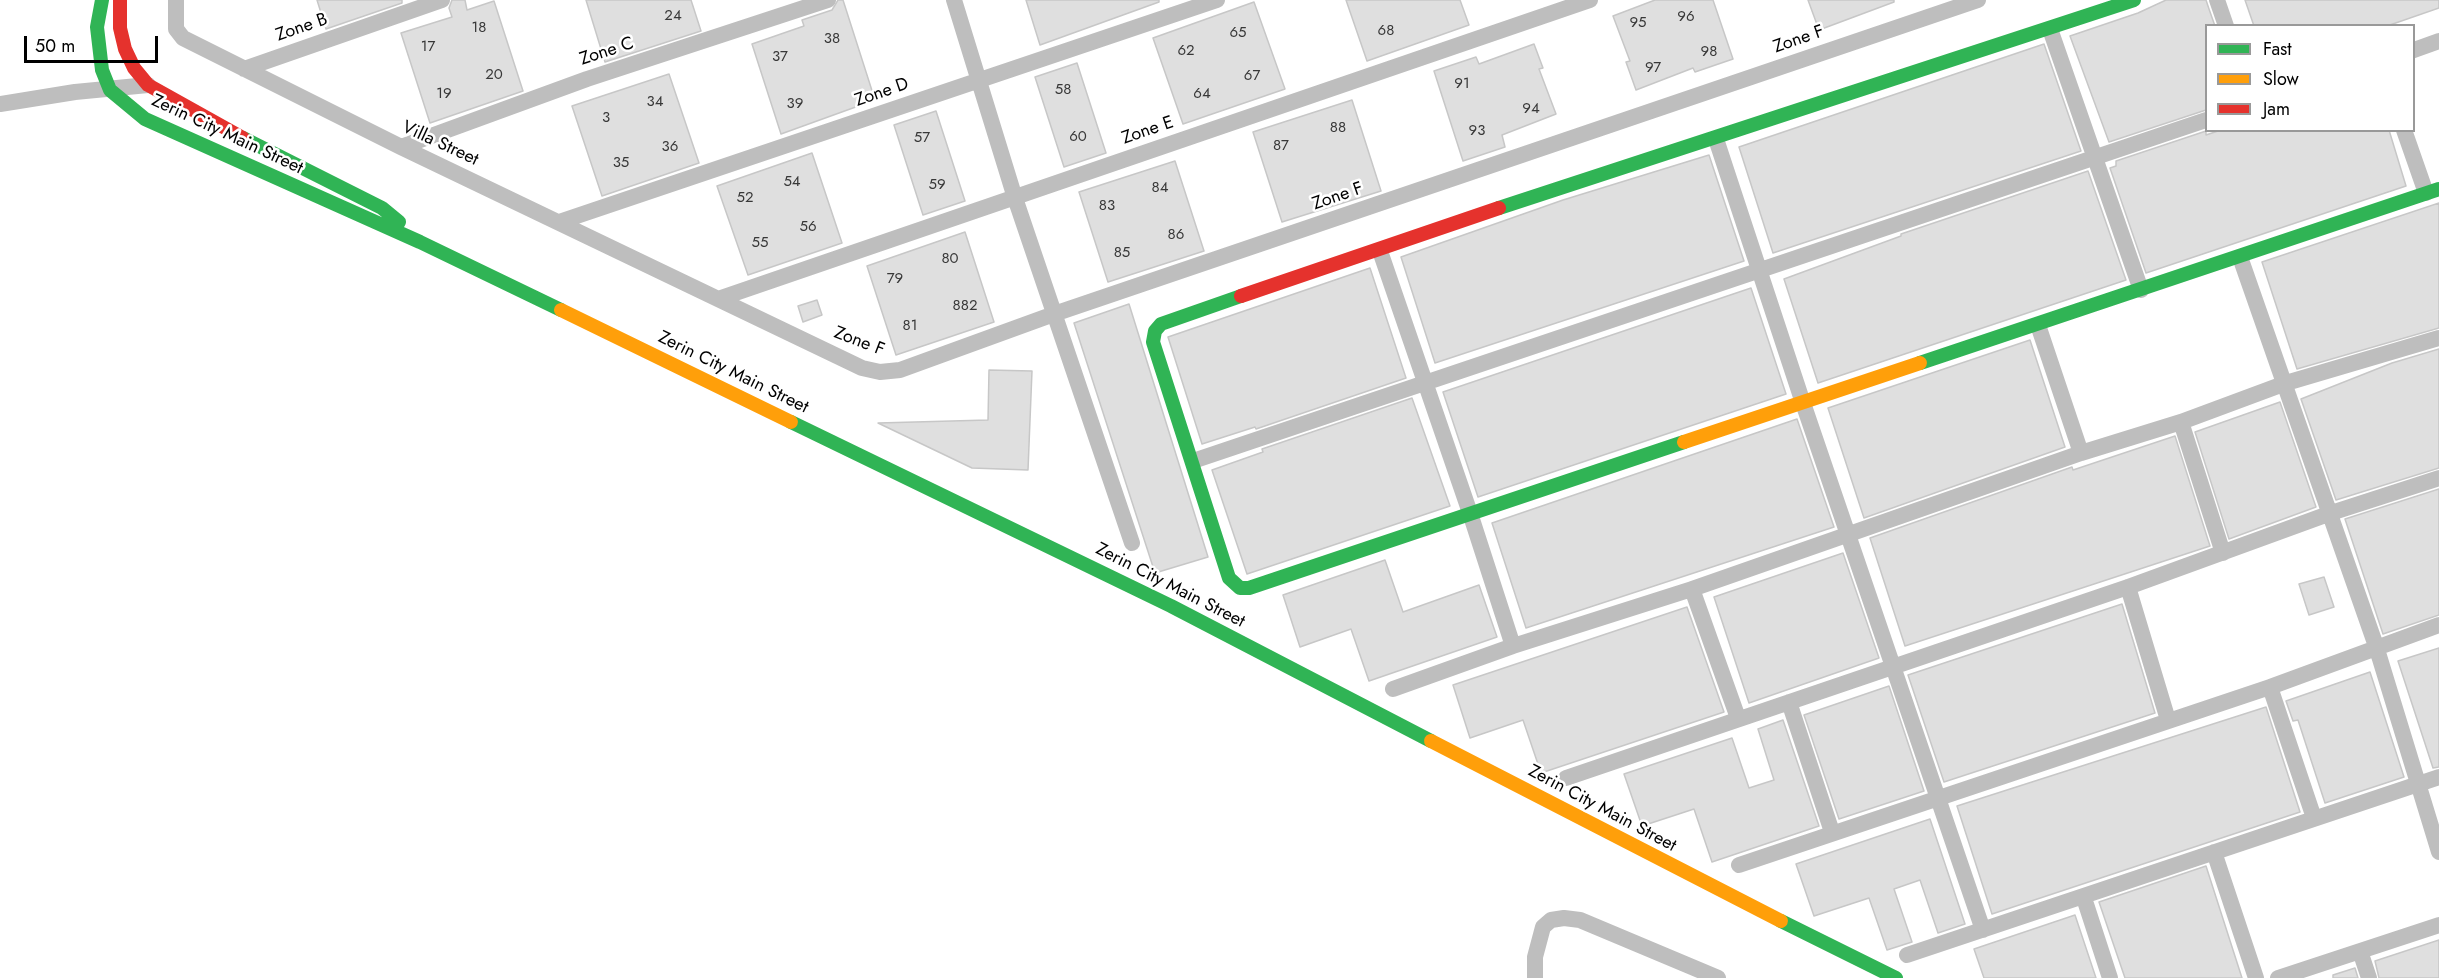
<!DOCTYPE html>
<style>
body{margin:0}
#map{position:relative;width:2439px;height:978px;overflow:hidden;background:#fff;font-family:Jost,sans-serif}
canvas{display:block}
.legend{position:absolute;left:2205px;top:24px;width:210px;height:108px;box-sizing:border-box;background:#fff;border:2px solid #999;margin:0;padding:8px 10px;list-style:none;font-size:18px;color:#000}
.legend li{display:flex;align-items:center;gap:12px;height:30px}
.legend b{width:30px;border:2px solid #999}
.scale{position:absolute;left:24px;top:36px;width:134px;height:27px;box-sizing:border-box;border:3px solid #000;border-top:0;padding-left:8px;font-size:18px;line-height:21px;white-space:nowrap;color:#000;-webkit-text-stroke:4px #fff;paint-order:stroke}
</style>
<div id="map">
<canvas width="2439" height="978"></canvas>
<ul class="legend">
<li><b style="height:8px;background:#30b455"></b>Fast</li>
<li><b style="height:8px;background:#ff9f0a"></b>Slow</li>
<li><b style="height:8px;background:#e5322d"></b>Jam</li>
</ul>
<div class="scale">50 m</div>
</div>
<script>
const ctx = document.querySelector('canvas').getContext('2d');
ctx.lineJoin = 'round';
function paint(path, color) {
  ctx.fillStyle = color;
  ctx.fill(path, 'evenodd');
}
function toPath(rows) {
  const path = new Path2D();
  for (const r of rows) {
    path.moveTo(r[0], r[1]);
    for (let i = 2; i < r.length; i += 2) path.lineTo(r[i], r[i + 1]);
  }
  return path;
}
function strokePath(path, color, width, dash) {
  ctx.strokeStyle = color;
  ctx.lineWidth = width;
  ctx.lineCap = dash ? 'butt' : 'round';
  ctx.setLineDash(dash || []);
  ctx.stroke(path);
}
function drawText(font, color, halo, rows, align = 'center') {
  ctx.font = font + ' Jost,sans-serif';
  ctx.lineWidth = 5;
  ctx.setLineDash([]);
  ctx.textBaseline = 'middle';
  ctx.strokeStyle = halo;
  ctx.fillStyle = color;
  for (const [text, x, y, turn = 0] of rows) {
    ctx.save();
    ctx.translate(x, y);
    ctx.rotate((+turn || 0) * Math.PI / 180);
    ctx.textAlign = isNaN(turn) ? turn : align;
    if (halo) ctx.strokeText(text, 0, 0);
    ctx.fillText(text, 0, 0);
    ctx.restore();
  }
}
const building = toPath([
 [317,0,402,0,402,3,326,29,317,0],
 [452,0,465,0,467,10,494,1,523,91,430,123,401,33,452,17,449,8,452,0],
 [586,0,691,0,701,31,605,62,586,0],
 [838,0,843,0,875,100,781,134,752,44,804,26,802,20,832,10,838,0],
 [1026,0,1159,0,1159,2,1040,45,1026,0],
 [1346,0,1460,0,1469,25,1367,61,1346,0],
 [1655,0,1713,0,1733,59,1695,72,1693,68,1636,90,1626,62,1630,61,1613,16,1655,0],
 [1808,0,1894,0,1894,2,1819,30,1808,0],
 [2166,0,2206,0,2209,9,2215,26,2206,26,2206,110,2109,142,2070,36,2138,13,2166,0],
 [2245,0,2439,0,2439,8,2387,26,2254,26,2245,0],
 [1254,2,1285,89,1183,124,1153,38,1254,2],
 [1534,44,1543,68,1539,69,1556,114,1502,135,1505,147,1463,161,1434,71,1476,57,1479,64,1534,44],
 [2044,44,2081,151,1773,253,1739,147,2044,44],
 [1077,63,1106,153,1064,167,1035,77,1077,63],
 [669,74,699,163,602,196,572,106,669,74],
 [1352,100,1381,191,1282,222,1253,132,1352,100],
 [936,111,965,201,923,215,894,125,936,111],
 [2221,130,2389,130,2406,186,2146,273,2110,168,2116,166,2116,161,2206,131,2206,135,2221,130],
 [812,153,842,243,748,275,717,186,812,153],
 [1709,155,1744,261,1435,363,1401,257,1563,200,1709,155],
 [1175,161,1204,251,1108,282,1079,192,1175,161],
 [2088,171,2126,280,1818,383,1784,279,1901,236,1901,234,2088,171],
 [2439,203,2439,328,2297,369,2262,262,2439,203],
 [965,232,994,322,896,355,867,266,965,232],
 [1370,268,1406,378,1256,429,1255,427,1202,444,1168,337,1370,268],
 [1751,288,1786,394,1478,497,1443,392,1751,288],
 [817,300,822,315,803,322,798,306,817,300],
 [1129,304,1208,557,1155,573,1074,323,1129,304],
 [2030,340,2065,447,1864,518,1828,408,2030,340],
 [2439,349,2439,468,2336,500,2301,399,2392,363,2439,349],
 [989,370,1032,371,1028,470,972,468,878,423,988,420,989,370],
 [1412,398,1450,506,1247,574,1212,470,1263,452,1262,449,1412,398],
 [2280,402,2316,507,2229,539,2195,432,2280,402],
 [1797,419,1834,527,1526,628,1492,523,1797,419],
 [2175,436,2210,546,1905,646,1870,538,2072,467,2073,470,2175,436],
 [2439,489,2439,615,2383,634,2345,519,2439,489],
 [1843,553,1879,658,1749,703,1714,597,1843,553],
 [1385,560,1403,612,1479,585,1497,637,1369,681,1351,629,1300,647,1283,595,1385,560],
 [2324,577,2334,607,2309,615,2299,584,2324,577],
 [2122,604,2155,713,1944,782,1908,675,2122,604],
 [1687,607,1724,712,1541,773,1523,720,1470,738,1453,685,1687,607],
 [2439,648,2439,767,2433,768,2398,661,2439,648],
 [2370,672,2404,777,2325,803,2298,720,2293,721,2286,701,2370,672],
 [1889,686,1924,791,1839,819,1804,715,1889,686],
 [2266,707,2300,812,1992,914,1957,806,2266,707],
 [1783,720,1819,826,1712,862,1694,809,1642,826,1624,774,1732,738,1749,788,1774,780,1758,729,1783,720],
 [1930,819,1965,924,1938,933,1920,880,1894,889,1912,942,1887,950,1869,898,1814,916,1796,864,1930,819],
 [2206,866,2242,978,2125,978,2099,902,2206,866],
 [2075,915,2096,978,1984,978,1974,949,2075,915],
 [2439,940,2439,978,2379,978,2375,961,2439,940],
 [2355,968,2358,978,2333,978,2333,975,2355,968]
]);
paint(building, '#dfdfdf');
strokePath(building, '#c7c7c7', 1.5);
strokePath(toPath([
 [176,0,176,29,183,38,401,147,862,368,880,372,900,370,1054,314,1978,0],
 [954,0,1015,198,1132,543],
 [2217,0,2226,26],
 [2050,29,2141,290],
 [2414,50,2439,41],
 [244,69,442,0],
 [0,104,75,92,148,85],
 [2404,130,2426,193],
 [1716,139,1803,403,1983,930],
 [401,147,587,79,828,0],
 [559,222,1217,0],
 [1380,251,1470,513,1513,646],
 [2240,257,2376,646,2439,852],
 [718,299,1590,0],
 [2038,325,2081,453],
 [2181,422,2223,553],
 [1193,461,2206,120],
 [2128,587,2168,720],
 [1692,589,1738,718],
 [2270,687,2314,818],
 [1393,689,1513,646,1692,589,2081,453,2181,422,2286,383,2439,338],
 [1789,702,1832,832],
 [1566,778,2128,587,2331,513,2439,478],
 [2214,852,2256,978],
 [1739,865,2270,687,2439,625],
 [2084,898,2110,978],
 [2360,951,2369,978],
 [1907,955,2439,777],
 [1535,978,1535,957,1543,927,1551,920,1564,918,1580,920,1718,978],
 [2278,978,2439,925]
]), '#bebebe', 16);
strokePath(toPath([
 [102,0,97,27,102,70,110,90,145,119,420,242,561,310],
 [243,138,382,208,399,222],
 [1499,208,2134,0],
 [1241,296,1161,324,1155,331,1153,342,1229,578,1240,588,1249,588,1684,442],
 [1920,363,2439,189],
 [791,422,1171,606,1431,741],
 [1781,921,1896,978]
]), '#30b455', 14);
strokePath(toPath([
 [561,310,791,422],
 [1684,442,1920,363],
 [1431,741,1781,921]
]), '#ff9f0a', 14);
strokePath(toPath([
 [120,0,120,28,125,49,134,68,148,85,243,138],
 [1241,296,1499,208]
]), '#e5322d', 14);
drawText('15px', '#383838', null, [
 ["24",673,16],
 ["96",1686,17],
 ["95",1638,23],
 ["18",479,28],
 ["68",1386,31],
 ["65",1238,33],
 ["38",832,39],
 ["17",428,47],
 ["62",1186,51],
 ["98",1709,52],
 ["37",780,57],
 ["97",1653,68],
 ["20",494,75],
 ["67",1252,76],
 ["91",1462,84],
 ["58",1063,90],
 ["19",444,94],
 ["64",1202,94],
 ["34",655,102],
 ["39",795,104],
 ["94",1531,109],
 ["3",606,118],
 ["88",1338,128],
 ["93",1477,131],
 ["60",1078,137],
 ["57",922,138],
 ["87",1281,146],
 ["36",670,147],
 ["35",621,163],
 ["54",792,182],
 ["59",937,185],
 ["84",1160,188],
 ["52",745,198],
 ["83",1107,206],
 ["56",808,227],
 ["86",1176,235],
 ["55",760,243],
 ["85",1122,253],
 ["80",950,259],
 ["79",895,279],
 ["882",965,306],
 ["81",910,326]
]);
drawText('18px', '#000', '#fff', [
 ["Zone B",302,28,-19],
 ["Zone F",1799,40,-19],
 ["Zone C",607,52,-18],
 ["Zone D",882,93,-19],
 ["Zone E",1148,131,-19],
 ["Zerin City Main Street",227,135,25],
 ["Villa Street",440,144,25],
 ["Zone F",1338,197,-19],
 ["Zone F",859,342,21],
 ["Zerin City Main Street",733,373,26],
 ["Zerin City Main Street",1170,586,27],
 ["Zerin City Main Street",1602,809,28]
]);
</script>
